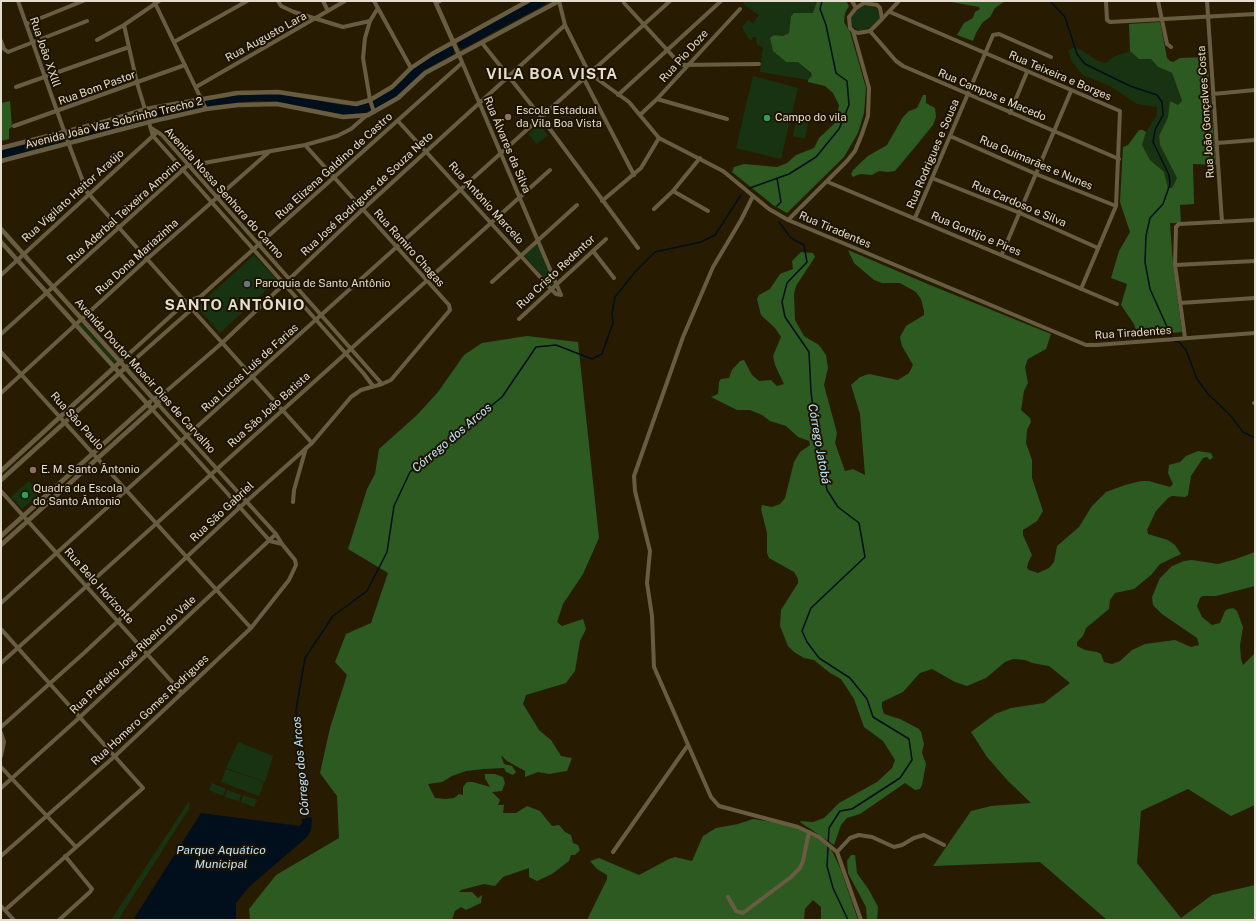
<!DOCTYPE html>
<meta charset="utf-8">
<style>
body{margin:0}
#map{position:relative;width:1256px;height:921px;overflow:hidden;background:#271c02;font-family:"Public Sans",sans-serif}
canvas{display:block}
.frame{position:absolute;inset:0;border:2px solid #e5decf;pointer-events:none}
</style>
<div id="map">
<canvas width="1256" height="921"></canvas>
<div class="frame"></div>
</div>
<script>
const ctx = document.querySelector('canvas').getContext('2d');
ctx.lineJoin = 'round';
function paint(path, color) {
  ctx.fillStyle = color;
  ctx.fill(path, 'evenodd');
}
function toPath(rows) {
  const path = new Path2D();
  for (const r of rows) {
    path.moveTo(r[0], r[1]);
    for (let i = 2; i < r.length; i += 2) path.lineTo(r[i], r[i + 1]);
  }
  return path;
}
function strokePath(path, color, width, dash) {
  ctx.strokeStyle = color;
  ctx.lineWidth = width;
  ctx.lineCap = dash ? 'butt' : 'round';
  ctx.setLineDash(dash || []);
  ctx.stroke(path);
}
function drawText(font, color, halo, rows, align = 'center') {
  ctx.font = font + ' "Public Sans",sans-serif';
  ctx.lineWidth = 4;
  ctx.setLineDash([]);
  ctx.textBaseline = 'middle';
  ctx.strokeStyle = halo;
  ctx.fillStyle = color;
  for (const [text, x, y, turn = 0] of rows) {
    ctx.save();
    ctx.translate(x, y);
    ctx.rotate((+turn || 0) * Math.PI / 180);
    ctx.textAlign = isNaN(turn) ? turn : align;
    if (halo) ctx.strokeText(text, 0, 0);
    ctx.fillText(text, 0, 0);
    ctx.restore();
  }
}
paint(toPath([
 [745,1,817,1,813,13,793,13,791,16,789,33,783,36,774,35,773,51,786,62,796,61,803,66,812,76,808,80,760,72,763,47,757,45,756,37,753,37,751,40,748,38,742,27,748,20,753,23,759,15,743,4],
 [868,5,877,9,880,18,869,28,860,31,853,27,850,19,858,9],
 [1073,48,1081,50,1098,61,1106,63,1113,57,1130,51,1139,59,1151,59,1158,67,1172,73,1182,103,1178,105,1170,101,1168,117,1159,136,1160,145,1177,178,1172,188,1168,188,1164,172,1150,160,1142,145,1146,132,1157,115,1157,107,1137,104,1110,86,1083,75,1072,62,1068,51],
 [753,76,798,88,781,159,736,148],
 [797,116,809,118,805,139,793,136],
 [539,124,548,135,537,144,528,134],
 [537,244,555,283,551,286,524,255],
 [254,255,277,280,220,333,197,307],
 [81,323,116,361,114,363,79,325],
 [29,481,40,493,22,509,11,497],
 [238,742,273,756,265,782,226,768],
 [226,769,264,782,259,796,221,782],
 [212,783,226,789,223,796,209,790],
 [227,790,241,795,239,801,225,797],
 [243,795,257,800,254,807,241,802],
 [189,801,190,807,118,920,111,920]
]), '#183312');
paint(toPath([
 [817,1,846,1,849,6,845,13,844,22,850,32,866,88,864,113,858,133,844,157,787,213,773,205,732,172,734,167,744,164,777,167,787,163,796,155,814,148,819,138,836,122,839,105,833,93,825,86,808,82,808,80,812,76,811,73,798,62,786,62,773,51,770,38,774,35,783,36,789,33,791,16,794,13,813,13],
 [946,1,1005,1,995,8,990,17,983,22,976,33,973,41,957,35,964,23,973,18,975,12,980,9,979,7],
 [1160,22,1167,58,1170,61,1173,62,1180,58,1207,57,1216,165,1193,164,1194,204,1180,205,1181,223,1170,223,1173,264,1182,332,1138,336,1134,324,1121,305,1127,284,1111,278,1119,251,1130,232,1120,202,1123,147,1128,145,1139,130,1143,130,1146,132,1142,145,1150,160,1164,172,1168,188,1172,188,1177,178,1160,145,1159,136,1168,117,1170,101,1178,105,1182,101,1172,73,1158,67,1151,59,1139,59,1130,51,1129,24],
 [923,95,926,95,926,103,935,108,936,117,933,125,915,147,895,171,887,172,879,171,872,175,860,174,853,177,851,174,853,170,868,156,887,145,903,117,909,111,917,108],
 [10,101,12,127,9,129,9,139,1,141,1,103],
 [848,250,930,285,1051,334,1046,349,1028,359,1025,367,1028,383,1024,391,1021,410,1030,418,1031,422,1027,430,1026,443,1032,460,1032,478,1043,511,1037,521,1023,530,1023,535,1032,555,1028,563,1027,568,1029,570,1038,573,1049,568,1054,562,1057,546,1079,527,1092,506,1106,492,1125,485,1141,481,1149,481,1170,487,1173,484,1168,473,1169,465,1180,462,1186,456,1198,451,1211,453,1213,457,1210,460,1207,457,1203,458,1191,476,1188,495,1185,497,1172,496,1168,498,1156,511,1147,530,1148,534,1168,540,1175,545,1181,554,1160,564,1151,575,1134,589,1115,593,1110,600,1109,609,1086,628,1083,636,1077,642,1077,646,1085,650,1097,652,1101,654,1104,662,1112,664,1120,661,1132,650,1145,644,1175,640,1191,647,1199,645,1197,638,1162,614,1153,605,1152,597,1160,578,1172,566,1184,561,1192,560,1218,564,1233,560,1255,552,1255,586,1216,596,1203,596,1200,598,1197,606,1202,617,1212,625,1220,623,1225,611,1228,609,1233,608,1237,611,1243,627,1240,646,1241,659,1243,665,1255,653,1255,805,1231,816,1188,789,1141,811,1137,863,1181,918,1212,895,1255,885,1255,920,1107,920,1040,862,933,866,971,811,991,806,1031,803,1008,781,987,757,971,732,995,714,1011,708,1044,703,1070,683,1049,666,1032,663,1025,660,1013,659,1005,662,986,678,967,686,955,682,932,669,920,673,903,692,882,702,882,707,884,714,900,719,919,729,921,732,924,744,922,753,926,764,922,785,920,789,915,790,905,783,860,814,847,818,841,825,834,845,800,822,801,821,813,822,824,818,839,803,877,782,892,768,895,760,883,741,864,727,854,699,841,679,830,673,814,660,804,658,794,652,788,646,780,626,781,610,798,583,798,579,794,572,769,558,767,553,767,533,761,509,762,505,772,507,780,504,785,498,794,462,800,452,810,445,809,441,798,437,786,426,770,421,762,415,750,410,737,410,711,397,718,394,719,382,721,379,729,378,732,370,740,361,744,360,752,375,759,381,771,380,777,386,784,384,775,365,773,356,781,337,775,328,761,315,757,299,759,295,770,289,780,274,793,269,792,261,801,252,813,253,815,257,796,286,794,294,795,320,804,336,819,345,826,355,828,368,824,385,837,433,835,443,845,471,853,469,865,475,860,414,851,385,860,377,869,374,898,380,909,373,913,365,902,346,900,337,906,326,924,315,924,311,921,299,916,292,900,283,882,283,874,280,854,263],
 [527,336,578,342,599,538,583,574,563,604,557,622,562,626,583,619,586,629,580,641,575,671,566,683,526,695,523,704,539,730,551,740,561,756,572,758,567,771,549,774,538,772,525,777,525,771,507,761,501,755,504,764,512,766,516,772,513,775,506,772,504,768,484,769,466,771,452,776,442,782,428,784,435,798,446,799,454,798,459,794,463,795,463,787,467,782,473,782,490,787,485,778,485,774,495,774,503,777,505,783,502,791,492,792,500,800,498,805,504,805,503,813,516,813,527,806,540,811,552,826,559,825,565,832,571,835,573,843,578,845,580,850,575,855,571,855,569,861,552,874,537,881,529,877,529,868,503,877,495,886,484,884,461,890,459,892,472,892,478,898,482,895,481,903,466,910,461,907,455,911,452,920,250,920,249,909,276,875,339,838,337,796,320,773,330,728,347,675,335,662,346,634,371,623,388,573,348,549,367,489,375,474,379,449,417,415,438,392,464,355,482,343],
 [753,819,792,825,823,841,832,851,841,870,858,920,821,920,821,907,813,900,805,909,804,920,587,920,607,879,607,875,597,869,590,861,599,858,639,875,669,859,675,857,692,861,703,836,716,828,738,824],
 [851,855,855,855,857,873,869,890,878,907,877,920,867,920,866,907,848,873,847,861]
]), '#2c5a20');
paint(toPath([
 [201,813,299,826,302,824,302,819,311,817,312,820,311,830,307,837,249,887,236,903,236,920,133,920]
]), '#000f1b');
strokePath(toPath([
 [958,1,981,1],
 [1050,1,1065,17,1077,54,1085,64,1130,86,1157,95,1162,102,1163,115,1155,130,1153,142,1169,175,1170,184,1163,204,1150,218,1146,236,1145,262,1150,289,1172,338],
 [750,188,789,174,816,157,839,129,849,105,847,81,836,73,826,25,820,9,822,1],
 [777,206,781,202,777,178],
 [779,222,791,238,804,245,807,262,787,283,782,302,785,317,809,352,811,392,817,439,827,490,838,507,859,523,865,557,811,608,802,631,807,642,819,658,850,678,867,699,873,717,909,739,912,760,900,778,852,809,840,811,829,828,827,866,833,888,848,920],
 [1175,341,1179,342,1186,350,1197,379,1208,394,1230,415,1243,432,1255,438],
 [307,819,301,785,296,710,305,658,333,616,367,591,387,552,394,506,410,472,502,397,536,347,556,345,592,359,602,354,613,323,612,313,615,297,635,272,655,252,701,242,715,235,741,195]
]), '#000f1b', 1.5);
strokePath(toPath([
 [462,44,542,1],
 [1,154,211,101,258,96,278,97,343,110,354,110,365,108,391,95,401,88,422,66,450,51]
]), '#000f1b', 9);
strokePath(toPath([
 [18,1,68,142,87,192,312,443],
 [154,1,206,109],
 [278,1,281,6,294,12,343,27,370,21],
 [323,1,328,11],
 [374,1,411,68],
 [559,1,565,25,589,73,629,102,659,138,723,171,769,209,788,220,1086,345,1096,345,1255,333],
 [852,1,856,8],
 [1106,1,1107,20,1110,22,1255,14],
 [1158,1,1167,44,1171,47],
 [1207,1,1222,222],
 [436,3,440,1],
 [624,3,681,65,759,64],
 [864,3,877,5,880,8,882,19,870,31,858,33,853,31,850,28,849,17,856,8,864,3],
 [890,12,1120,111,1116,206,1081,289],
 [882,19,899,1],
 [26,24,83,1],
 [124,25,137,83,153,136,364,374,373,386],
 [870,31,896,61,903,66,1119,159],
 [97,40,124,25,159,1],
 [1,41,4,49,8,52,87,21],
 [174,42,247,1],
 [482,43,541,117,638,248],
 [459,55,561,295],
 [584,79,634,175],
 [16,87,129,47],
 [196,87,345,1],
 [1213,94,1255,90],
 [618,95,721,1],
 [657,99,727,119],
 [374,112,370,100,363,58,365,38,370,21,378,8],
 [1010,113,1027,72],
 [641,114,657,99,740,9],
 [398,121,551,289,556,294,561,295],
 [14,126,185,65],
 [151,128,162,135,382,384],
 [950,136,1036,174,1116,206],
 [1217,143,1255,140],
 [932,178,1020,213,1098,248],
 [828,182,1117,304],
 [673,191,708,211],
 [753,196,741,220,713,267,683,337,634,476,635,491,650,551,647,583,652,616,654,667,711,797,719,806,798,827,819,837,837,852,850,838,859,835,872,837,894,847,902,845,914,838,924,835,944,845],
 [602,201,641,168,659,138],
 [654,209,673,191,700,158],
 [915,218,993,35,999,34,1051,57],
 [788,220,847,161,855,151,862,134,868,116,869,88,853,31],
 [593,251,614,278],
 [1002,254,1071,91],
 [1175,265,1255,261],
 [1,275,155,134],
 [492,282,577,205],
 [1180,303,1255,298],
 [519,319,606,239],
 [1,334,187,166,305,145,337,136,351,129,367,115],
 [1185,338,1175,265,1176,227,1179,224,1255,220],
 [1,352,251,628],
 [120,362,186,302,199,297],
 [125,368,192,309,200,297,462,63],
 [1,393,147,259,269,152],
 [153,399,163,394,222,343,362,210,565,25],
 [1254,403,1255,403],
 [152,409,270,541,282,544],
 [1,491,182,693],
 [293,502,294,490,306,448],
 [1,603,670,1],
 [1,629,143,788,5,910],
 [1,663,550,170],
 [1,727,84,653,239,508,312,443,351,397,361,390,382,384,391,380,450,310,449,305,305,145],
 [1,733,4,742,1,756],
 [1,767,75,846],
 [1,788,80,717,276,534],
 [613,852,688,745],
 [837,852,861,920],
 [1,856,115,756,251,628,289,580,296,565,295,560,282,544,276,534,158,404,163,394],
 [728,897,736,911,743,913,791,877,800,868,803,861,809,832],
 [1,906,14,920],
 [59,920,90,892,92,889,65,856]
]), '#695d41', 4);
strokePath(toPath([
 [435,1,459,55],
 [1,148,107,121,146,109,237,93,278,92,356,104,370,100,392,87,411,68,432,54,528,1],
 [1,161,149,122,206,109,238,105,277,104,343,117,368,115,398,98,425,73,559,1],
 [1,229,158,404,1,545],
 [1,242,152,409],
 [1,471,120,362],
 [1,480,125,368],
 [1,536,150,402]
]), '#695d41', 4.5);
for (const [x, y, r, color] of [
 [508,117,4,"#8d6e63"],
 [767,118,4,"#2e9e5b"],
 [247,284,4,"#6b7280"],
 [33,470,4,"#8d6e63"],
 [25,495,4,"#2e9e5b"]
]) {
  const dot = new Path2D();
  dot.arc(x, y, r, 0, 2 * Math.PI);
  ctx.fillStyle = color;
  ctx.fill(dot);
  strokePath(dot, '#1d1300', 1.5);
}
drawText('11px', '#e5decf', '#1d1300', [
 ["Rua Augusto Lara",266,37,-29],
 ["Rua João XXlll",45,52,71],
 ["Rua Pio Doze",684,56,-48],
 ["Rua Teixeira e Borges",1060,76,23],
 ["Rua Bom Pastor",97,88,-20],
 ["Rua Campos e Macedo",992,95,23],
 ["Rua João Gonçalves Costa",1206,112,-94],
 ["Avenida João Vaz Sobrinho Trecho 2",114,123,-14],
 ["Rua Álvares da Silva",507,145,67],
 ["Rua Rodrigues e Sousa",933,154,-67],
 ["Rua Guimarães e Nunes",1036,163,23],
 ["Rua Elizena Galdino de Castro",334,166,-42],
 ["Avenida Nossa Senhora do Carmo",224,193,48],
 ["Rua José Rodrigues de Souza Neto",367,194,-43],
 ["Rua Vigilato Heitor Araújo",73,196,-42],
 ["Rua Antônio Marcelo",486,203,48],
 ["Rua Cardoso e Silva",1019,204,23],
 ["Rua Aderbal Teixeira Amorim",124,212,-42],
 ["Rua Tiradentes",835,230,23],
 ["Rua Gontijo e Pires",976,234,23],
 ["Rua Ramiro Chagas",409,248,48],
 ["Rua Dona Mariazinha",137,257,-42],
 ["Rua Cristo Redentor",556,272,-43],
 ["Rua Tiradentes",1133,333,-4],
 ["Rua Lucas Luís de Farias",250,368,-42],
 ["Avenida Doutor Moacir Dias de Carvalho",145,376,48],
 ["Rua São João Batista",269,410,-42],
 ["Rua São Paulo",77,421,48],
 ["Rua São Gabriel",222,512,-43],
 ["Rua Belo Horizonte",99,586,48],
 ["Rua Prefeito José Ribeiro do Vale",133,655,-43],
 ["Rua Homero Gomes Rodrigues",150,710,-43]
]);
drawText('11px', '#e5decf', '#1d1300', [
 ["Escola Estadual",516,111],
 ["da Vila Boa Vista",516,124],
 ["Campo do vila",775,118],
 ["Paroquia de Santo Antônio",255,284],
 ["E. M. Santo Ãntonio",41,470],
 ["Quadra da Escola",33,489],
 ["do Santo Ântonio",33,502]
], 'left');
drawText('italic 12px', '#bde6fd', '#1d1300', [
 ["Córrego dos Arcos",452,438,-40],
 ["Córrego Jatobá",819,444,80],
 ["Córrego dos Arcos",301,766,-95],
 ["Parque Aquático",221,850],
 ["Municipal",221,864]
]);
ctx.letterSpacing = '1px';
drawText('bold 15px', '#e5decf', '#1d1300', [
 ["VILA BOA VISTA",552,74],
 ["SANTO ANTÔNIO",235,305]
]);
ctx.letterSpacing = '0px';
</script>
